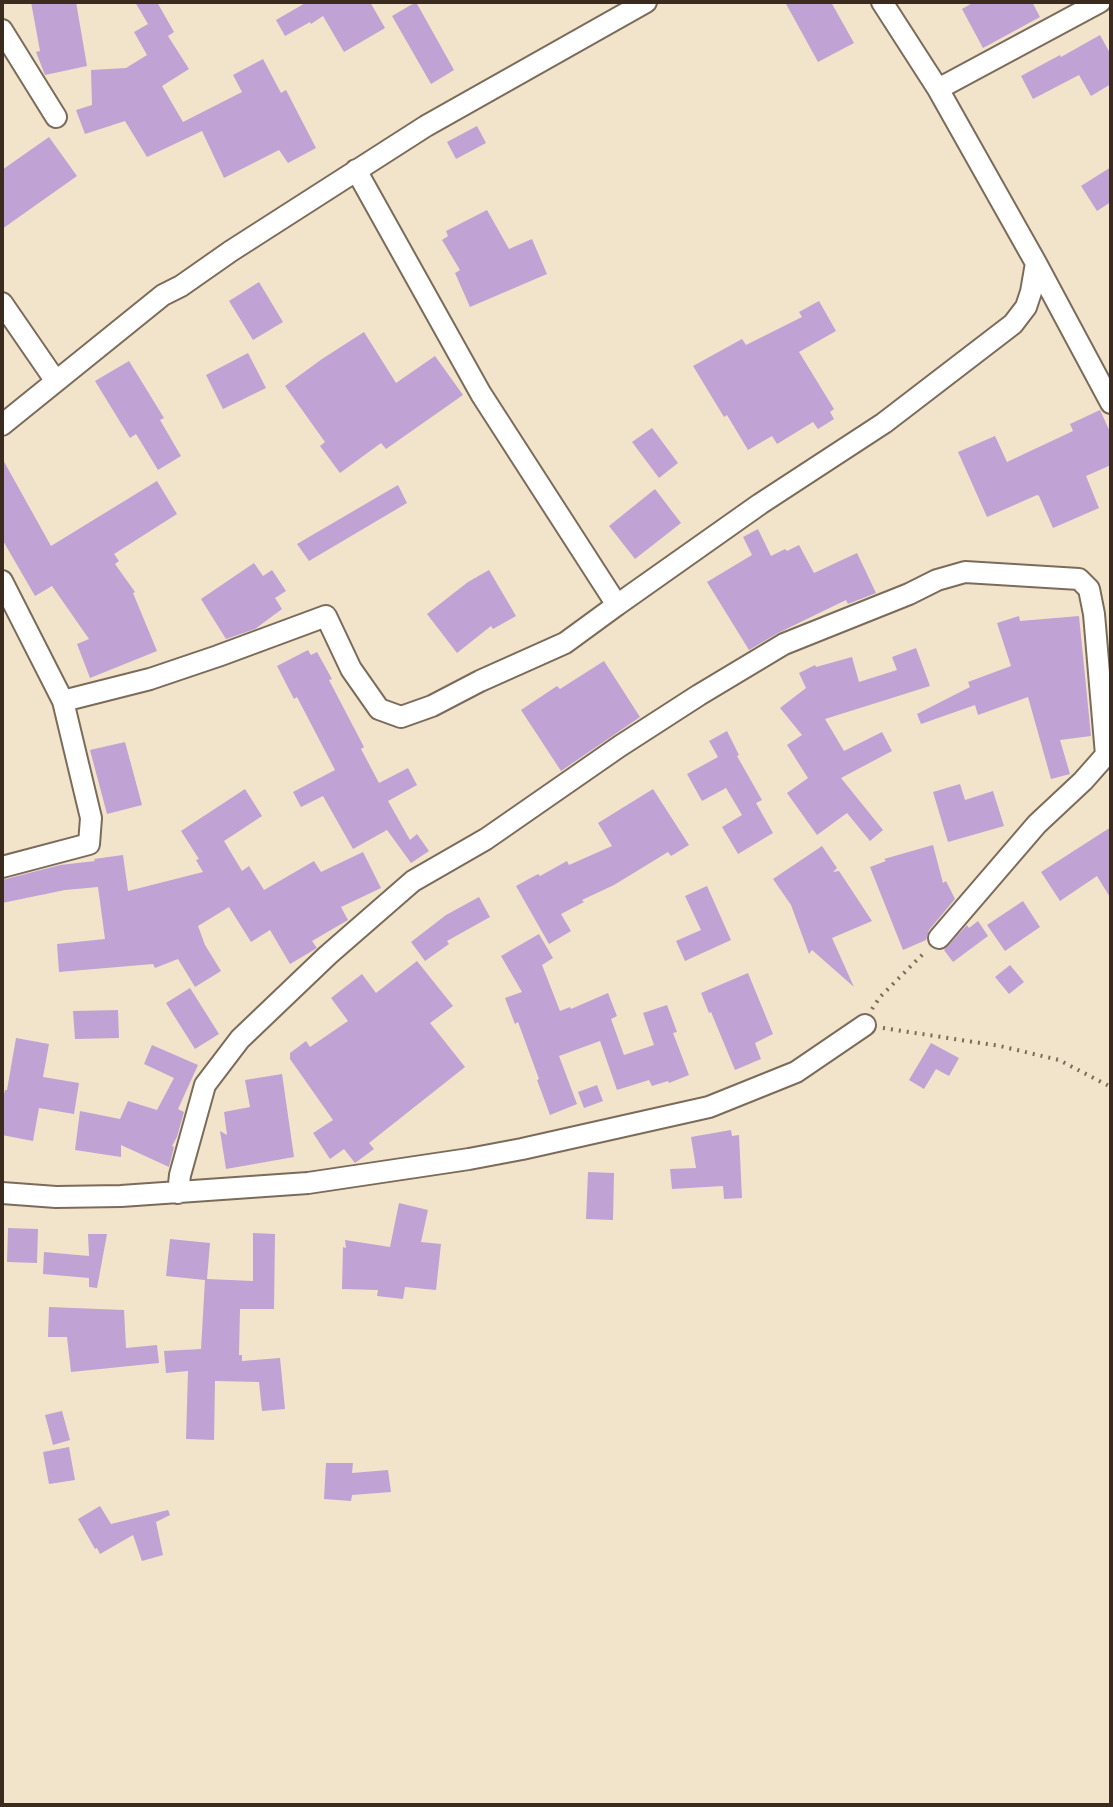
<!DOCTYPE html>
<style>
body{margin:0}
#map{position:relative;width:1113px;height:1807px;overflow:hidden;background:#f2e4ca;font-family:Sriracha,sans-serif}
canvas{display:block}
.frame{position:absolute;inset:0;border:4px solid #3b2a1e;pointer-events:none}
</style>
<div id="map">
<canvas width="1113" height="1807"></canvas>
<div class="frame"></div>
</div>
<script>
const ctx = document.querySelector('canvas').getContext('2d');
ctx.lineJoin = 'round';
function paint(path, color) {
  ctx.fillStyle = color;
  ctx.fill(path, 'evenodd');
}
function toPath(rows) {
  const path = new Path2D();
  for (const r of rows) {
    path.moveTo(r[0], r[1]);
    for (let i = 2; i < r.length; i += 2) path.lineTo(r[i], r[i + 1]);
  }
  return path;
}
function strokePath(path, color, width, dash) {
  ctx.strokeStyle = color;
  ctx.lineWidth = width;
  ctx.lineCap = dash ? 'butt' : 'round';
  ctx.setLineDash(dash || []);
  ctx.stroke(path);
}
paint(toPath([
 [31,2,76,2,87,66,45,75,36,52,40,51],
 [135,2,157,2,174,32,168,36,189,69,162,86,183,122,242,92,233,75,263,59,281,93,286,90,316,148,288,163,279,150,224,178,202,131,147,157,125,121,85,134,76,110,92,105,91,70,126,68,147,55,134,32,148,24],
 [307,2,370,2,385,28,344,52,323,16,311,24,310,22,285,36,276,20],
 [416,2,454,70,431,84,392,16],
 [785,2,831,2,854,43,818,62],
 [974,2,1032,2,1040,17,983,48,962,9],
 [1100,35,1111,55,1111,84,1091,96,1079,75,1033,99,1021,76,1060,55,1061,57],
 [477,126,486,143,456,159,447,142],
 [49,137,77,176,2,229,2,170],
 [1111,167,1111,202,1097,211,1081,186],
 [487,210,509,249,532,239,547,274,470,307,455,273,460,270,442,240,448,236,446,231],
 [259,282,283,322,253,340,229,301],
 [819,301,836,331,799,352,834,409,830,412,834,419,818,429,813,422,777,444,772,436,748,450,727,415,724,417,693,366,742,339,746,345,802,317,799,312],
 [364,332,396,383,435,356,463,395,386,449,381,443,340,473,320,446,325,442,285,386,322,359],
 [248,353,266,388,223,409,206,375],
 [129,361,164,418,160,420,181,456,158,470,136,434,130,438,95,381],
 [1100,410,1111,434,1111,465,1086,476,1099,508,1053,528,1039,496,1037,495,987,517,958,452,995,436,1007,462,1073,431,1070,424],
 [652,428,678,463,659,478,632,442],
 [2,458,51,546,157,481,177,514,114,554,119,561,115,564,135,592,133,593,157,651,90,678,77,644,89,639,52,586,35,596,2,539],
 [398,485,407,503,309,561,297,544],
 [655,489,681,523,635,559,609,526],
 [758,529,771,556,785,549,787,551,799,545,814,573,857,553,876,593,848,604,846,600,778,633,749,650,707,582,752,555,743,537],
 [254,563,263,576,272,570,286,591,275,598,282,609,255,629,226,639,201,599],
 [489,570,516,616,493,629,491,626,457,653,427,614,468,582],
 [1019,616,1020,621,1079,616,1091,736,1060,740,1070,774,1051,779,1028,697,978,715,975,705,921,724,917,714,970,687,968,682,1011,666,997,623],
 [916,648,930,686,825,719,844,751,882,732,892,751,841,778,883,830,870,841,847,813,817,835,787,793,808,778,787,745,802,735,780,708,806,688,799,673,815,665,816,667,852,657,859,682,897,670,892,657],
 [308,650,311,655,317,652,332,679,329,680,364,747,361,749,379,783,408,768,417,785,388,801,410,840,417,834,429,851,411,863,387,830,353,849,323,796,301,807,293,792,335,770,297,697,294,699,277,666],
 [604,661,640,717,561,771,521,710,557,686,560,689],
 [727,731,739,755,737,756,762,800,756,803,773,833,738,854,722,827,742,815,726,788,702,801,687,774,718,757,709,741],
 [125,742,142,805,107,814,90,750],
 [960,784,965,800,993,791,1004,826,948,842,933,792],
 [245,789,262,816,224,841,242,871,249,866,264,890,314,861,321,872,363,852,381,888,341,907,348,920,312,941,317,948,290,964,270,930,251,942,229,907,198,926,205,945,221,971,195,987,178,959,155,968,153,964,59,972,57,944,105,939,98,887,65,890,2,903,2,880,60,865,95,861,94,859,123,855,128,891,203,872,196,860,199,859,181,831],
 [653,789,689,845,671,856,668,852,614,885,582,900,584,902,561,914,571,931,549,944,516,886,538,874,540,876,567,861,569,865,612,846,598,823],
 [1111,827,1111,899,1097,876,1060,901,1041,872],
 [933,845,943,883,946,881,955,899,929,930,926,940,903,950,870,867,886,861,884,859],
 [822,846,837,868,833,872,839,871,872,921,832,938,854,987,812,950,809,954,791,905,773,879],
 [707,886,731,940,685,961,676,941,701,930,685,896],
 [479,897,490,917,447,941,449,944,425,961,411,942,446,915],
 [1023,901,1040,927,1005,951,987,925],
 [978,921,988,936,953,962,944,950,967,925,969,928],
 [539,934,553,958,542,965,560,1011,570,1007,571,1009,608,993,617,1016,611,1019,624,1055,654,1045,643,1013,667,1005,677,1032,673,1033,689,1075,669,1083,668,1081,652,1086,649,1080,617,1090,600,1041,559,1056,577,1104,550,1115,537,1080,539,1079,518,1022,515,1024,505,998,522,992,501,956],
 [417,961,453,1006,430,1023,465,1067,369,1143,374,1149,355,1163,344,1149,330,1159,313,1133,333,1120,290,1059,290,1053,306,1041,310,1047,348,1021,331,998,362,974,376,993],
 [1010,965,1024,982,1009,994,995,977],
 [748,973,773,1034,755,1043,761,1059,735,1070,711,1012,709,1013,701,993],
 [190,988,219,1034,195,1049,166,1003],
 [118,1010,119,1038,75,1039,73,1011],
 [16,1038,49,1044,43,1077,79,1083,74,1114,39,1108,33,1141,2,1135,2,1104,5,1090,7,1090],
 [931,1043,959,1058,949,1076,936,1069,924,1089,909,1080],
 [152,1045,198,1065,178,1109,184,1112,177,1137,172,1146,174,1147,169,1167,121,1145,121,1157,75,1150,80,1111,120,1119,128,1101,157,1110,174,1078,144,1064],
 [282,1074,294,1157,226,1169,220,1131,227,1135,224,1112,250,1107,245,1080],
 [597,1085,603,1101,584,1108,578,1092],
 [731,1130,732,1136,739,1135,742,1198,724,1199,723,1186,672,1189,670,1169,696,1168,691,1137],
 [588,1172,614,1173,613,1220,586,1219],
 [399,1203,428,1210,421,1242,441,1244,436,1290,405,1287,403,1299,377,1296,378,1290,342,1289,343,1247,346,1248,345,1240,390,1247],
 [8,1228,38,1229,37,1263,7,1262],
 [253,1233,275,1234,274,1309,240,1309,239,1355,242,1355,242,1361,280,1358,285,1409,262,1411,259,1382,215,1381,214,1440,186,1439,188,1371,166,1373,164,1351,201,1349,205,1280,166,1276,170,1239,210,1243,207,1279,253,1281],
 [88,1234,107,1234,97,1288,89,1287,89,1278,43,1274,44,1252,89,1256],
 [49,1307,124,1310,126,1348,157,1345,159,1363,71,1372,67,1337,48,1337],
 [62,1411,70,1440,53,1445,45,1415],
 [69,1447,75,1480,49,1484,43,1452],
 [326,1463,353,1463,352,1473,388,1470,391,1492,352,1495,351,1501,324,1499],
 [100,1506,111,1524,168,1510,170,1515,156,1522,163,1555,142,1561,133,1535,100,1554,97,1548,95,1549,78,1519]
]), '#c0a2d4');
const minor = toPath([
 [882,2,938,89,1036,263,1111,403],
 [2,30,56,117],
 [938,89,1100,2],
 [2,303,55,380],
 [2,425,163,295,181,286,231,251,426,126,646,2],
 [2,581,63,701,91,818,89,844,2,867],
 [617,605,760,504,884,423,1013,324,1026,307,1031,292,1036,263],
 [63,701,150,679,218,656,326,616,351,669,379,709,401,717,432,706,480,681,565,643,617,605,481,394,356,170],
 [2,1193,56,1197,121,1196,308,1183,469,1159,522,1149,709,1107,796,1072,865,1025],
 [178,1193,180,1175,205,1085,240,1039,328,955,413,881,486,839,620,746,699,695,784,644,909,594,937,580,965,572,1079,579,1089,589,1094,614,1106,755,1083,781,1037,824,939,938]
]);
strokePath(minor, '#7b6b5a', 24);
strokePath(toPath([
 [872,1009,880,997,926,951],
 [883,1028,1000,1046,1059,1060,1111,1087]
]), '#7b6b5a', 4, [2, 6]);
strokePath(minor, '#fff', 20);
</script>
